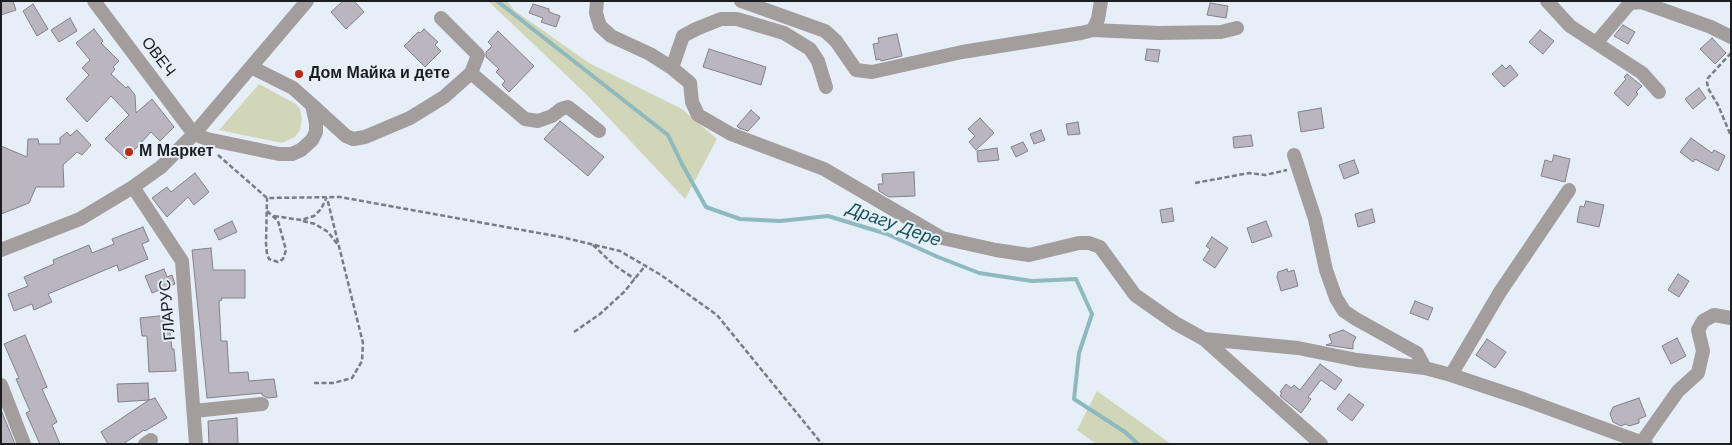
<!DOCTYPE html>
<meta charset="utf-8">
<style>
body{margin:0}
#map{position:relative;width:1732px;height:445px;overflow:hidden;background:#e6eff7;font-family:Arial,sans-serif}
canvas{display:block}
.frame{position:absolute;inset:0;border:2px solid #1b1e21;pointer-events:none}
</style>
<div id="map">
<canvas width="1732" height="445"></canvas>
<div class="frame"></div>
</div>
<script>
const ctx = document.querySelector('canvas').getContext('2d');
ctx.lineJoin = 'round';
function paint(path, color) {
  ctx.fillStyle = color;
  ctx.fill(path, 'evenodd');
}
function toPath(rows) {
  const path = new Path2D();
  for (const r of rows) {
    path.moveTo(r[0], r[1]);
    for (let i = 2; i < r.length; i += 2) path.lineTo(r[i], r[i + 1]);
  }
  return path;
}
function strokePath(path, color, width, dash) {
  ctx.strokeStyle = color;
  ctx.lineWidth = width;
  ctx.lineCap = dash ? 'butt' : 'round';
  ctx.setLineDash(dash || []);
  ctx.stroke(path);
}
function drawText(font, color, halo, rows, align = 'center') {
  ctx.font = font + ' Arial,sans-serif';
  ctx.lineWidth = 4;
  ctx.setLineDash([]);
  ctx.textBaseline = 'middle';
  ctx.strokeStyle = halo;
  ctx.fillStyle = color;
  for (const [text, x, y, turn = 0] of rows) {
    ctx.save();
    ctx.translate(x, y);
    ctx.rotate((+turn || 0) * Math.PI / 180);
    ctx.textAlign = isNaN(turn) ? turn : align;
    if (halo) ctx.strokeText(text, 0, 0);
    ctx.fillText(text, 0, 0);
    ctx.restore();
  }
}
paint(toPath([
 [488,1,507,1,514,10,589,63,682,109,717,139,685,199,586,94],
 [259,84,296,104,300,109,302,119,300,130,295,137,282,143,219,130],
 [1097,391,1171,444,1096,444,1077,430]
]), '#d2d6b9');
strokePath(toPath([
 [497,1,668,135,682,164,706,207,740,219,780,221,828,216,887,234,938,257,979,273,1032,281,1076,279,1092,314,1079,353,1074,399,1125,432,1138,444]
]), '#8eb9be', 4);
const building = toPath([
 [1,1,13,1,16,10,1,15,1,1],
 [343,1,354,1,364,12,346,29,331,12,343,1],
 [1210,3,1228,6,1226,18,1207,15,1210,3],
 [33,4,48,29,37,36,23,11,33,4],
 [533,4,549,9,549,12,560,16,556,27,541,22,543,18,529,13,533,4],
 [70,18,77,31,59,42,51,30,70,18],
 [1623,25,1635,32,1628,44,1614,36,1623,25],
 [94,29,103,41,101,43,119,61,113,67,115,69,111,74,126,88,128,86,135,95,136,113,152,99,174,127,160,141,151,132,126,159,105,139,129,115,111,96,87,122,66,99,89,75,82,68,90,60,76,43,94,29],
 [424,29,438,42,435,45,441,51,425,67,404,46,418,32,420,33,424,29],
 [1540,30,1554,41,1543,54,1529,42,1540,30],
 [498,31,534,66,509,92,502,85,505,81,496,72,499,69,486,57,486,52,492,46,488,42,498,31],
 [897,34,902,56,881,61,880,59,876,60,873,44,879,43,878,38,897,34],
 [1712,38,1726,53,1715,64,1700,49,1712,38],
 [709,49,766,67,761,85,703,67,709,49],
 [1147,49,1160,50,1158,62,1145,60,1147,49],
 [1502,65,1506,69,1510,65,1518,75,1504,87,1492,74,1502,65],
 [1627,74,1642,86,1636,92,1638,94,1628,106,1614,93,1626,79,1624,77,1627,74],
 [1699,88,1706,98,1693,109,1685,99,1699,88],
 [1321,108,1324,128,1301,132,1298,112,1321,108],
 [751,110,760,118,748,131,739,128,737,126,751,110],
 [980,118,994,133,976,150,969,142,975,136,968,129,980,118],
 [560,121,604,157,588,176,544,139,560,121],
 [1078,122,1080,134,1068,135,1066,124,1078,122],
 [77,130,91,145,82,155,77,152,63,165,64,187,36,187,29,203,1,214,1,146,27,157,28,139,38,139,39,144,60,144,60,138,67,132,70,136,77,130],
 [1041,130,1045,140,1034,144,1030,134,1041,130],
 [1251,135,1253,146,1234,148,1233,137,1251,135],
 [1691,138,1712,153,1714,150,1725,156,1718,171,1695,159,1693,162,1680,152,1691,138],
 [1023,142,1028,151,1016,157,1011,147,1023,142],
 [997,148,999,160,978,162,977,151,997,148],
 [1554,155,1570,159,1565,182,1541,176,1545,160,1552,162,1554,155],
 [1354,160,1359,173,1344,179,1339,165,1354,160],
 [914,172,915,196,889,197,879,191,878,184,883,184,882,174,914,172],
 [195,173,209,192,194,205,188,197,167,217,152,198,167,187,171,192,195,173],
 [1586,201,1604,205,1599,227,1577,222,1580,206,1584,207,1586,201],
 [1172,208,1174,221,1162,223,1160,210,1172,208],
 [1372,209,1375,222,1358,227,1355,214,1372,209],
 [232,221,237,232,219,240,214,230,232,221],
 [1266,221,1272,236,1252,243,1247,228,1266,221],
 [143,227,149,241,142,244,148,259,119,271,117,265,48,294,52,302,34,310,32,304,14,311,8,294,28,286,24,277,54,264,53,260,89,245,92,253,114,244,112,239,143,227],
 [1212,237,1228,248,1215,268,1203,260,1210,249,1206,246,1212,237],
 [211,248,213,270,245,270,245,298,221,298,222,300,219,301,221,341,227,341,229,373,248,372,249,381,274,379,277,397,268,398,262,395,262,393,207,398,192,250,211,248],
 [164,269,167,277,172,275,175,284,152,293,145,276,164,269],
 [1287,269,1288,272,1294,270,1298,286,1281,291,1277,277,1278,272,1287,269],
 [1678,274,1689,281,1679,297,1668,290,1678,274],
 [1415,301,1433,308,1428,320,1410,313,1415,301],
 [168,315,172,349,174,349,176,371,149,372,147,336,142,336,140,318,168,315],
 [1343,330,1356,337,1353,343,1353,349,1326,345,1332,343,1329,335,1343,330],
 [25,335,47,387,42,389,57,422,52,425,60,444,40,444,26,413,30,411,16,379,19,378,4,344,25,335],
 [1677,338,1686,356,1671,364,1662,346,1677,338],
 [1487,339,1506,352,1495,368,1476,355,1487,339],
 [1320,364,1342,380,1335,390,1321,380,1308,397,1311,399,1301,413,1280,396,1282,393,1280,392,1286,384,1291,388,1294,385,1300,390,1320,364],
 [148,383,149,400,118,402,117,384,148,383],
 [1349,394,1364,405,1352,421,1337,409,1349,394],
 [155,398,167,418,145,431,144,430,123,444,108,444,101,432,149,400,155,398],
 [1639,398,1646,416,1639,419,1639,423,1629,426,1626,424,1621,426,1613,422,1610,414,1613,407,1639,398],
 [1,410,15,444,1,444,1,410],
 [237,418,238,444,209,444,208,421,237,418]
]);
paint(building, '#b9b6c0');
strokePath(building, '#838089', 1);
strokePath(toPath([
 [1731,53,1708,78,1707,83,1709,90,1718,105,1731,136],
 [218,155,267,198,340,197,561,237,620,251,661,275,717,315,822,444],
 [1195,183,1249,173,1265,175,1287,170],
 [267,211,278,221,286,250,283,259,278,262,269,259,267,254,266,244,267,198],
 [274,216,301,220,314,216,321,209,326,199],
 [303,221,315,224,328,232,338,245],
 [593,245,614,265,635,279],
 [574,332,600,314,624,292,645,266],
 [314,383,333,383,352,378,362,361,363,343,327,198]
]), '#777d82', 2.5, [5, 2.5]);
strokePath(toPath([
 [94,1,194,134],
 [597,1,596,13,600,26,611,36,650,54,672,68,690,83,692,102,698,115,731,134,824,169,942,238,996,250,1029,255,1079,243,1089,243,1100,247,1135,295,1175,323,1204,339,1321,444],
 [741,1,825,31,836,41,856,70,872,72,962,52,1081,33,1093,30,1098,19,1101,1],
 [1547,1,1570,26,1596,43,1630,3,1641,2,1711,27,1731,37],
 [1093,30,1159,33,1221,32,1237,28],
 [1596,43,1642,73,1659,92],
 [672,68,683,36,696,29,721,19,737,19,784,33,810,49,818,61,826,87],
 [471,73,525,119,538,121,552,116,561,109,568,107,599,131],
 [312,105,346,136,353,139,365,137,410,118,444,97,471,73,478,55,441,18],
 [194,134,207,139,279,154,292,154,301,150,312,140,316,132,316,123,312,105,293,88,251,67],
 [1294,155,1315,219,1326,270,1336,298,1344,311,1356,319,1417,353,1425,368],
 [133,187,182,261,196,444],
 [1,250,80,219,133,187,161,167,194,134,307,1],
 [1204,339,1298,348,1357,360,1425,368,1451,375,1523,399,1646,444],
 [1451,375,1500,292,1569,190],
 [1,385,24,444],
 [194,411,262,404],
 [1642,442,1678,391,1698,373,1703,351,1698,330,1703,321,1714,315,1731,318],
 [145,444,151,440]
]), '#a39d9d', 14);
for (const [x, y, r, color] of [
 [299,74,5,"#b82c12"],
 [129,152,5,"#b82c12"]
]) {
  const dot = new Path2D();
  dot.arc(x, y, r, 0, 2 * Math.PI);
  ctx.fillStyle = color;
  ctx.fill(dot);
  strokePath(dot, '#e6eff7', 2);
}
drawText('16px', '#1b1e21', '#e6eff7', [
 ["ОВЕЧ",158,57,53],
 ["ГЛАРУС",168,310,-95]
]);
drawText('bold 16px', '#1b1e21', '#e6eff7', [
 ["Дом Майка и дете",309,74],
 ["М Маркет",139,152]
], 'left');
drawText('italic 18px', '#145359', '#e6eff7', [
 ["Драгу Дере",894,225,20]
]);
</script>
